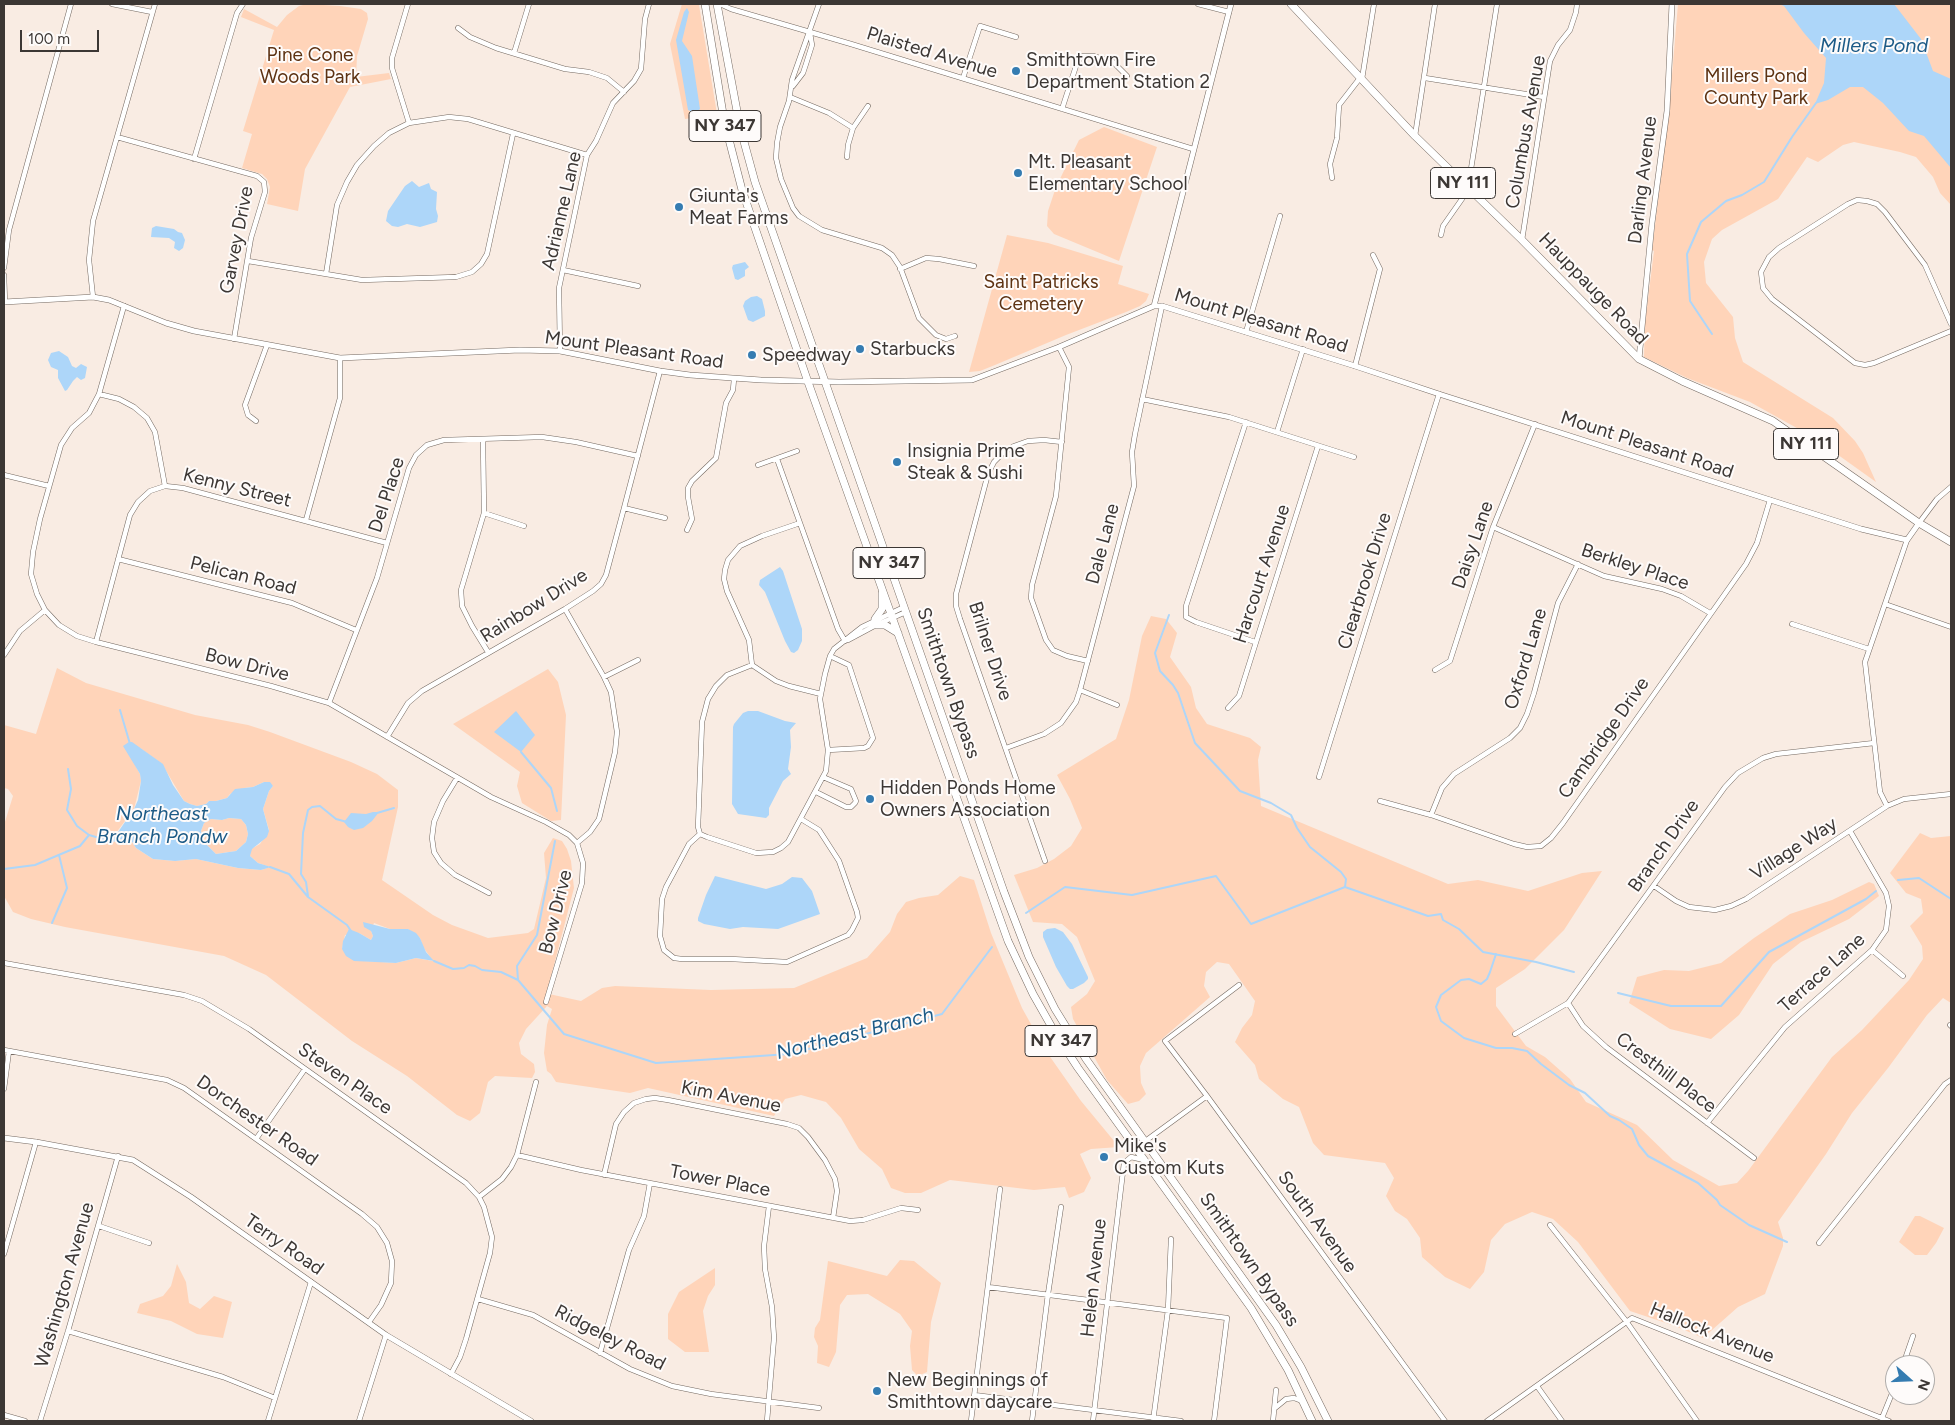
<!DOCTYPE html>
<style>
body{margin:0}
#map{position:relative;width:1955px;height:1425px;overflow:hidden;background:#f9ece3;font-family:Figtree,sans-serif}
canvas{display:block}
.frame{position:absolute;inset:0;border:5px solid #3c3734;pointer-events:none}
.north{position:absolute;left:1885px;top:1355px;width:50px;height:50px;box-sizing:border-box;background:#fefbfa;border:1px solid #b0adab;border-radius:50%;rotate:110deg;font-size:14px;font-weight:700;line-height:20px;text-align:center;color:#3c3734}
.north::after{content:'';display:block;margin:auto;width:18px;height:22px;background:#357cb1;clip-path:polygon(50% 0,100% 100%,50% 72%,0 100%)}
.scale{position:absolute;left:20px;top:30px;width:79px;height:22px;box-sizing:border-box;border:2px solid #3c3734;border-top:0;padding-left:6px;font-size:15px;line-height:18px;white-space:nowrap;color:#3c3734;-webkit-text-stroke:4px #fefbfa;paint-order:stroke}
</style>
<div id="map">
<canvas width="1955" height="1425"></canvas>
<div class="frame"></div>
<div class="north">N</div>
<div class="scale">100 m</div>
</div>
<script>
const ctx = document.querySelector('canvas').getContext('2d');
ctx.lineJoin = 'round';
function paint(path, color) {
  ctx.fillStyle = color;
  ctx.fill(path, 'evenodd');
}
function toPath(rows) {
  const path = new Path2D();
  for (const r of rows) {
    path.moveTo(r[0], r[1]);
    for (let i = 2; i < r.length; i += 2) path.lineTo(r[i], r[i + 1]);
  }
  return path;
}
function strokePath(path, color, width, dash) {
  ctx.strokeStyle = color;
  ctx.lineWidth = width;
  ctx.lineCap = dash ? 'butt' : 'round';
  ctx.setLineDash(dash || []);
  ctx.stroke(path);
}
function drawText(font, color, halo, rows, align = 'center') {
  ctx.font = font + ' Figtree,sans-serif';
  ctx.lineWidth = 4;
  ctx.setLineDash([]);
  ctx.textBaseline = 'middle';
  ctx.strokeStyle = halo;
  ctx.fillStyle = color;
  for (const [text, x, y, turn = 0] of rows) {
    ctx.save();
    ctx.translate(x, y);
    ctx.rotate((+turn || 0) * Math.PI / 180);
    ctx.textAlign = isNaN(turn) ? turn : align;
    if (halo) ctx.strokeText(text, 0, 0);
    ctx.fillText(text, 0, 0);
    ctx.restore();
  }
}
paint(toPath([
 [307,4,340,6,361,9,367,13,368,19,357,56,356,77,389,73,391,79,350,87,305,169,298,211,267,204,270,187,267,179,262,174,242,168,252,134,243,131,274,30,241,17,244,9,277,27,287,15,299,6],
 [682,4,699,5,717,114,685,119,670,44],
 [1678,4,1951,4,1951,205,1940,193,1933,177,1916,157,1900,152,1854,142,1843,145,1818,162,1807,157,1778,199,1722,230,1712,239,1704,262,1706,283,1733,317,1735,338,1743,362,1833,418,1855,441,1863,453,1876,482,1813,437,1750,402,1687,378,1644,357,1645,323,1654,251,1652,250,1669,111],
 [1104,127,1157,147,1119,261,1054,234,1047,226,1048,211,1056,187,1079,140],
 [1007,235,1048,243,1123,266,1118,284,1149,294,1146,301,1140,306,1126,312,1066,335,995,365,980,371,969,372],
 [1151,616,1166,619,1177,633,1170,657,1191,687,1196,708,1207,724,1250,738,1261,747,1258,760,1261,806,1448,884,1478,880,1528,891,1582,873,1602,871,1564,930,1525,969,1496,988,1496,1006,1526,1046,1545,1057,1570,1079,1586,1102,1637,1125,1673,1160,1719,1186,1737,1183,1748,1171,1832,1057,1862,1030,1909,980,1923,959,1922,946,1910,926,1923,913,1921,899,1906,893,1890,873,1920,833,1931,838,1951,836,1951,1003,1943,998,1927,1015,1888,1068,1852,1113,1826,1154,1778,1222,1783,1238,1783,1246,1765,1294,1738,1307,1703,1338,1675,1326,1630,1311,1578,1242,1553,1219,1532,1212,1505,1224,1491,1240,1484,1272,1470,1289,1445,1277,1422,1257,1420,1238,1407,1219,1395,1211,1386,1196,1394,1178,1385,1163,1324,1155,1313,1143,1299,1107,1283,1099,1259,1079,1255,1065,1235,1042,1242,1028,1252,1015,1255,1001,1229,964,1217,962,1206,972,1204,986,1210,997,1146,1053,1140,1066,1141,1083,1146,1094,1139,1101,1128,1104,1107,1080,1073,1019,1071,1007,1087,994,1095,981,1077,937,1062,924,1033,922,1014,875,1037,868,1054,859,1071,846,1082,828,1070,799,1057,775,1116,739,1129,700,1142,636],
 [57,668,86,683,195,715,248,725,270,732,351,762,377,774,398,790,398,807,382,880,433,915,452,925,488,938,528,933,534,929,546,878,544,853,553,838,562,841,567,849,571,861,574,888,548,988,549,994,581,1001,602,988,615,986,711,990,794,988,867,958,890,932,897,914,906,902,919,898,938,895,960,876,974,880,991,933,1022,1008,1046,1051,1081,1101,1119,1147,1091,1149,1080,1154,1091,1178,1084,1192,1069,1198,1065,1187,1034,1190,950,1180,921,1193,905,1193,891,1188,882,1169,859,1149,841,1118,826,1102,801,1095,785,1099,774,1116,648,1088,630,1093,556,1082,551,1074,547,1071,544,1053,547,1025,552,1009,547,1006,526,1029,519,1043,521,1054,534,1064,535,1072,532,1078,495,1076,488,1082,480,1113,470,1121,457,1115,407,1076,352,1041,266,975,224,956,65,927,31,919,13,912,4,896,4,825,13,796,8,789,4,788,4,725,36,734],
 [140,748,162,764,184,801,190,804,197,806,206,804,209,801,216,801,227,798,230,794,244,788,253,787,264,782,273,786,269,791,263,809,269,830,260,844,251,849,250,856,258,863,270,867,261,870,238,868,196,859,175,861,153,859,136,848,129,837,109,843,103,839,113,837,134,809,141,781,140,774,135,765],
 [374,923,390,929,408,929,420,938,423,947,433,961,416,958,396,963,365,961,342,949,345,935,359,933,371,940,373,936,371,931],
 [548,669,558,682,566,715,561,820,551,821,522,803,517,786,520,772,453,724],
 [229,818,241,819,246,825,248,834,246,842,236,851,216,854,204,842,201,831,204,823,211,819,222,820],
 [1869,882,1874,884,1879,896,1849,919,1801,942,1773,964,1739,1015,1711,1039,1670,1029,1629,1003,1637,977,1664,970,1689,971,1721,963,1754,938,1790,914,1832,900],
 [1915,1216,1920,1216,1944,1228,1936,1243,1927,1255,1915,1255,1899,1242],
 [900,1260,914,1261,941,1283,931,1322,927,1372,918,1376,912,1370,910,1346,912,1331,900,1314,868,1294,847,1295,840,1305,836,1352,829,1367,817,1363,818,1346,814,1337,815,1328,820,1320,828,1261,887,1276],
 [177,1264,186,1282,189,1303,200,1309,214,1296,232,1302,223,1338,197,1334,171,1321,137,1313,140,1304,163,1296,171,1286],
 [715,1268,715,1285,708,1296,703,1311,709,1352,685,1352,668,1339,668,1314,679,1292]
]), '#ffd4b9');
paint(toPath([
 [1779,4,1894,4,1921,39,1933,71,1951,79,1951,168,1924,136,1909,131,1883,103,1863,87,1850,87,1828,100,1815,104,1824,83,1826,58,1804,33,1784,6],
 [687,8,689,12,682,41,692,56,700,109,695,113,688,110,676,40,684,12],
 [412,181,419,187,429,183,431,189,437,192,436,209,438,216,437,222,420,227,407,224,398,227,392,226,386,221,388,211,405,186],
 [156,226,174,229,178,232,182,233,185,240,183,248,179,251,174,248,175,242,169,238,151,237,152,228],
 [745,262,749,267,745,270,745,276,738,280,735,279,732,268,733,265],
 [757,296,762,299,765,311,765,316,753,322,748,320,743,306,745,301,751,297],
 [59,351,68,357,72,366,76,368,81,364,87,367,85,378,81,380,77,377,73,381,67,390,65,391,58,378,58,370,51,367,48,360,51,353],
 [780,567,783,571,802,629,802,641,798,650,794,653,791,652,785,641,765,592,759,585,760,580],
 [516,711,535,735,521,752,494,732],
 [748,711,758,711,785,721,796,723,790,730,791,747,788,769,791,774,783,781,769,808,769,815,766,818,738,814,732,804,733,727,734,724,743,713],
 [129,742,132,742,163,764,173,785,184,801,190,804,197,806,206,804,209,801,216,801,227,798,235,789,253,787,264,782,270,782,273,786,269,791,263,809,269,831,267,837,252,849,250,856,258,863,271,867,261,870,238,868,196,859,175,861,153,859,136,848,129,837,109,843,104,842,102,839,113,837,116,835,134,809,138,800,141,781,140,774,123,746],
 [229,818,241,819,246,825,248,834,246,842,236,851,216,854,204,842,201,831,204,823,211,819,222,820],
 [373,812,379,812,372,821,363,828,354,830,348,827,344,822,351,813,366,814],
 [715,876,766,889,782,884,792,877,802,878,812,891,820,914,778,929,743,927,730,929,704,924,698,921,698,918,706,895],
 [363,922,390,929,408,929,416,933,420,938,426,952,434,961,416,958,396,963,354,961,346,956,342,949,343,941,349,929,359,933,371,940,373,936,371,931,364,927],
 [1055,928,1063,932,1072,944,1088,977,1088,979,1084,983,1073,989,1070,989,1067,986,1056,967,1043,937,1043,932,1047,929]
]), '#add6f9');
strokePath(toPath([
 [1712,334,1690,301,1687,254,1701,222,1726,201,1742,195,1764,182,1792,137,1816,103],
 [1169,615,1155,653,1160,671,1173,685,1178,693,1195,743,1240,791,1271,803,1291,815,1297,828,1310,847,1341,872,1346,879,1345,887],
 [120,710,130,744],
 [521,752,551,788,557,811],
 [68,769,71,789,67,810,77,826,89,835,103,839],
 [377,813,394,808],
 [270,867,289,874,308,897,347,925,351,931],
 [4,869,35,865,80,846,89,835],
 [1898,880,1919,878,1951,899],
 [308,896,306,882,301,874,303,833,308,810,312,807,320,806,336,819,347,822],
 [1026,913,1065,887,1132,895,1216,876,1251,924,1345,887,1428,916,1441,914,1443,920,1459,929,1483,952,1536,962,1574,972],
 [52,923,67,888,59,855],
 [1496,954,1490,972,1487,979,1481,984,1469,979,1461,980,1441,995,1436,1007,1441,1021,1464,1038,1496,1048,1512,1048,1527,1051,1541,1064,1569,1085,1585,1093,1610,1116,1619,1120,1632,1129,1639,1145,1648,1156,1698,1183,1717,1200,1720,1205,1749,1225,1787,1242],
 [434,961,453,969,464,968,469,965,475,966,482,970,501,972,518,980,564,1034,656,1063,789,1054,942,1014,992,947],
 [518,980,517,966,537,935,555,841],
 [1618,993,1671,1006,1721,1006,1769,952,1866,899,1876,891]
]), '#add6f9', 2);
const minor = toPath([
 [112,4,152,12],
 [408,4,392,58,392,68,409,123],
 [720,4,731,9,851,44,1193,149],
 [819,4,792,80,789,101,780,127,777,143,776,158,781,179,793,208,799,216,822,230,882,248,892,255,900,267,919,318,936,335,946,339,955,336],
 [1198,4,1229,12],
 [458,28,470,37,496,48,565,69,589,72,607,78,624,92],
 [514,53,529,4],
 [963,78,980,26,1016,37],
 [1425,78,1544,97],
 [1362,79,1374,4],
 [793,86,803,73,806,64,812,45,810,33],
 [790,97,829,113,853,128],
 [1062,109,1077,63,1082,56,1093,56,1113,62,1127,76],
 [1415,136,1435,4],
 [117,137,257,176,264,182,265,192,251,238,234,339],
 [847,157,848,145,853,128,868,106],
 [194,159,237,13,243,4],
 [1332,178,1330,164,1337,138,1339,105,1360,78],
 [1468,188,1497,4],
 [1441,235,1443,226,1469,189],
 [1522,240,1550,61,1558,45,1570,30,1576,12,1577,4],
 [248,261,362,280,456,277,472,272,481,264,487,254,513,134],
 [4,268,9,230,71,4],
 [900,269,926,258,939,259,974,266],
 [563,270,638,286],
 [326,274,337,205,347,182,357,165,374,146,389,133,409,123,449,117,468,119,587,155],
 [4,275,5,302],
 [93,297,89,260,93,221,155,4],
 [124,306,99,394,89,413,72,428,61,445,40,519,33,552,31,574,37,594,45,610,59,625,77,636,96,642,271,686,329,703,491,797,546,822,569,835,577,843,583,863,582,883,546,1002],
 [1951,324,1925,265,1885,212,1877,204,1867,201,1857,200,1848,204,1779,248,1769,257,1761,272,1763,288,1772,299,1855,363,1865,365,1874,363,1951,331],
 [1246,332,1280,216],
 [1059,347,1069,367,1056,496,1032,585,1031,598,1046,640,1053,650,1067,656,1088,661],
 [560,351,559,288,587,155,596,141,613,103,634,81,641,69,645,19,649,4],
 [1355,366,1380,269,1373,255],
 [99,394,119,399,134,407,147,418,155,432,165,486],
 [1142,399,1229,417,1354,457],
 [256,421,248,415,245,405,267,345],
 [1246,422,1186,606,1186,617,1196,622,1255,642],
 [1277,432,1303,349],
 [483,440,484,513,461,590,462,606,472,626,488,652],
 [777,459,838,629,845,641],
 [758,465,797,451],
 [4,475,49,486],
 [624,508,665,518],
 [484,513,524,526],
 [306,520,340,398,340,358],
 [1919,523,1937,499,1951,487],
 [1493,527,1604,576,1662,589,1681,596,1710,613],
 [687,530,692,519,688,497,688,488,692,481,716,458,726,403,733,390,734,379],
 [118,559,292,603,356,630],
 [1885,604,1951,627],
 [565,609,604,677,611,692,617,732,615,752,599,819,590,832,577,843],
 [1792,624,1869,649],
 [848,640,876,625,906,612],
 [96,642,130,515,138,502,150,491,165,486,183,488,387,543],
 [4,655,20,631,45,610],
 [752,665,749,640,727,591,724,579,725,570,728,560,740,546,762,536,800,523],
 [1435,670,1450,661,1493,527,1535,424],
 [604,677,638,660],
 [1080,690,1117,705],
 [821,694,789,686,776,681,752,665,727,675,716,686,708,699,702,722,698,827,700,834,707,837,756,853,773,852,781,848,788,842,826,771,828,750,820,699,825,674,830,656,834,649,862,627,904,607],
 [329,703,377,578,409,468,416,455,427,445,444,440,542,437,576,442,638,456],
 [1228,708,1239,696,1318,446],
 [387,737,408,703,422,691,565,609,593,591,601,584,606,575,624,508,660,371],
 [1006,748,1044,734,1061,723,1076,702,1080,690,1134,486,1132,452,1135,434,1162,306],
 [828,750,864,748,868,746,873,738,849,665,830,656],
 [1319,777,1439,394],
 [457,778,443,801,434,822,432,838,434,852,441,863,455,875,489,893],
 [816,792,846,807,851,807,855,803,856,801,851,789,823,777],
 [1380,801,1431,815,1514,844,1527,847,1541,846,1551,838,1563,823,1746,564,1757,543,1770,500],
 [1887,806,1880,792,1865,662,1907,540],
 [1431,815,1442,788,1454,774,1510,738,1520,728,1527,714,1534,693,1558,603,1578,564],
 [700,834,689,844,666,887,662,899,660,936,664,950,674,958,682,959,731,959,787,962,848,935,852,930,858,918,857,912,839,861,819,830,801,819],
 [1045,861,960,619,956,606,956,594,988,474,994,462,1003,453,1014,446,1028,441,1044,440,1062,442],
 [1654,886,1676,901,1689,907,1715,910,1731,906,1746,899,1887,806,1904,799,1951,794],
 [1872,950,1903,976],
 [4,963,184,995,202,1001,249,1029,466,1183,479,1197,484,1207,492,1237,490,1253,466,1339,460,1357,451,1374],
 [1239,985,1165,1041,1207,1096,1445,1421],
 [1568,1003,1583,1026,1606,1047,1754,1158],
 [1950,1025,1951,1026],
 [1515,1034,1568,1003,1725,787,1738,773,1763,758,1776,754,1874,743],
 [4,1050,167,1080,184,1088,362,1214,377,1227,387,1243,392,1261,391,1283,381,1305,369,1322],
 [4,1089,9,1051],
 [1707,1123,1785,1027,1872,950,1886,930,1889,906,1886,893,1850,831],
 [256,1139,305,1069],
 [1144,1142,1207,1096],
 [517,1155,581,1170,850,1221,863,1220,901,1208,918,1210],
 [604,1175,616,1124,624,1112,634,1103,646,1099,655,1098,668,1100,787,1124,799,1128,808,1137,825,1160,835,1179,837,1191,833,1218],
 [479,1197,502,1179,511,1167,517,1155,536,1082],
 [1550,1225,1626,1321,1697,1421],
 [99,1226,149,1243],
 [1819,1243,1945,1084,1951,1080],
 [4,1254,36,1142],
 [988,1287,1227,1318,1214,1421],
 [478,1299,533,1315,630,1369,672,1386,711,1394,819,1408],
 [68,1331,223,1377,275,1398],
 [600,1353,629,1250,644,1216,650,1183],
 [1903,1365,1913,1336],
 [1537,1386,1562,1421],
 [974,1395,1181,1421],
 [1275,1408,1286,1399,1294,1398,1302,1401],
 [4,1415,25,1421],
 [1882,1418,1895,1386],
 [40,1421,68,1331,118,1156],
 [268,1421,311,1282],
 [359,1421,386,1335],
 [767,1421,774,1338,772,1307,765,1269,764,1246,769,1206],
 [971,1421,1000,1189],
 [1032,1421,1048,1294,1061,1207],
 [1093,1421,1124,1163,1131,1157,1144,1160],
 [1153,1421,1168,1310,1171,1239],
 [1273,1421,1276,1390],
 [1487,1421,1632,1318,1889,1421]
]);
const tertiary = toPath([
 [4,302,93,297,109,300,166,323,194,331,340,358,520,350,560,351,660,371,690,375,761,380,839,382,972,380,1059,347,1154,306,1162,306,1355,366,1439,394,1861,529,1907,540,1919,523],
 [1154,306,1231,4],
 [1639,359,1652,223,1667,111,1672,4],
 [4,1138,36,1142,133,1160,191,1197,386,1335,531,1421]
]);
const primary = toPath([
 [1291,4,1415,136,1522,240,1639,359,1682,381,1773,421,1919,523,1951,542]
]);
const trunk = toPath([
 [705,4,724,120,742,190,808,382,1008,941,1033,994,1054,1031,1078,1068,1251,1308,1288,1370,1312,1421],
 [717,4,740,127,755,182,1004,892,1029,957,1055,1009,1086,1059,1276,1325,1301,1367,1328,1421],
 [875,619,882,609,882,593],
 [876,625,885,625,898,633]
]);
strokePath(minor, '#746961', 5.5);
strokePath(tertiary, '#746961', 6);
strokePath(primary, '#746961', 8);
strokePath(trunk, '#746961', 8);
strokePath(minor, '#fff', 4.5);
strokePath(tertiary, '#fff', 5);
strokePath(primary, '#fff', 7);
strokePath(trunk, '#fff', 7);
for (const [x, y, r, color] of [
 [1016,71,5,"#357cb1"],
 [1018,173,5,"#357cb1"],
 [679,207,5,"#357cb1"],
 [860,349,5,"#357cb1"],
 [752,355,5,"#357cb1"],
 [897,462,5,"#357cb1"],
 [870,799,5,"#357cb1"],
 [1104,1157,5,"#357cb1"],
 [877,1391,5,"#357cb1"]
]) {
  const dot = new Path2D();
  dot.arc(x, y, r, 0, 2 * Math.PI);
  ctx.fillStyle = color;
  ctx.fill(dot);
  strokePath(dot, '#fefbfa', 2);
}
for (const [x, y, w] of [
 [725,126,72],
 [1463,183,65],
 [1806,444,65],
 [889,563,72],
 [1061,1041,72]
]) {
  const box = new Path2D();
  box.roundRect(x - w / 2, y - 15.5, w, 31, 4);
  ctx.fillStyle = '#fefbfa';
  ctx.fill(box);
  strokePath(box, '#3c3734', 1);
}
drawText('bold 18px', '#3c3734', null, [
 ["NY 347",725,126],
 ["NY 111",1463,183],
 ["NY 111",1806,444],
 ["NY 347",889,563],
 ["NY 347",1061,1041]
]);
drawText('19px', '#3c3734', '#fefbfa', [
 ["Plaisted Avenue",932,53,17],
 ["Columbus Avenue",1526,132,-80],
 ["Darling Avenue",1643,180,-83],
 ["Adrianne Lane",562,211,-77],
 ["Garvey Drive",237,240,-79],
 ["Hauppauge Road",1593,289,46],
 ["Mount Pleasant Road",1261,321,17],
 ["Mount Pleasant Road",634,350,8],
 ["Mount Pleasant Road",1647,445,18],
 ["Kenny Street",237,488,14],
 ["Del Place",387,495,-72],
 ["Dale Lane",1103,544,-75],
 ["Daisy Lane",1473,545,-71],
 ["Berkley Place",1635,567,18],
 ["Harcourt Avenue",1262,574,-72],
 ["Pelican Road",243,576,14],
 ["Clearbrook Drive",1365,581,-73],
 ["Rainbow Drive",534,606,-32],
 ["Brilner Drive",990,651,72],
 ["Oxford Lane",1526,659,-73],
 ["Bow Drive",247,665,14],
 ["Smithtown Bypass",948,683,71],
 ["Cambridge Drive",1604,738,-55],
 ["Branch Drive",1664,846,-55],
 ["Village Way",1794,849,-33],
 ["Bow Drive",556,912,-76],
 ["Terrace Lane",1822,973,-42],
 ["Cresthill Place",1666,1073,37],
 ["Steven Place",345,1079,35],
 ["Kim Avenue",731,1097,11],
 ["Dorchester Road",257,1121,35],
 ["Tower Place",720,1181,11],
 ["South Avenue",1317,1222,54],
 ["Terry Road",284,1245,35],
 ["Smithtown Bypass",1249,1260,55],
 ["Helen Avenue",1094,1278,-84],
 ["Washington Avenue",65,1285,-74],
 ["Hallock Avenue",1712,1333,22],
 ["Ridgeley Road",610,1338,27]
]);
drawText('19px', '#5d3212', '#fefbfa', [
 ["Pine Cone",310,55],
 ["Woods Park",310,77],
 ["Millers Pond",1756,76],
 ["County Park",1756,98],
 ["Saint Patricks",1041,282],
 ["Cemetery",1041,304]
]);
drawText('19px', '#3c3734', '#fefbfa', [
 ["Smithtown Fire",1026,60],
 ["Department Station 2",1026,82],
 ["Mt. Pleasant",1028,162],
 ["Elementary School",1028,184],
 ["Giunta's",689,196],
 ["Meat Farms",689,218],
 ["Starbucks",870,349],
 ["Speedway",762,355],
 ["Insignia Prime",907,451],
 ["Steak & Sushi",907,473],
 ["Hidden Ponds Home",880,788],
 ["Owners Association",880,810],
 ["Mike's",1114,1146],
 ["Custom Kuts",1114,1168],
 ["New Beginnings of",887,1380],
 ["Smithtown daycare",887,1402]
], 'left');
drawText('italic 20px', '#1d5b87', '#fefbfa', [
 ["Millers Pond",1874,46],
 ["Northeast",162,814],
 ["Branch Pondw",162,837],
 ["Northeast Branch",855,1034,-14]
]);
</script>
